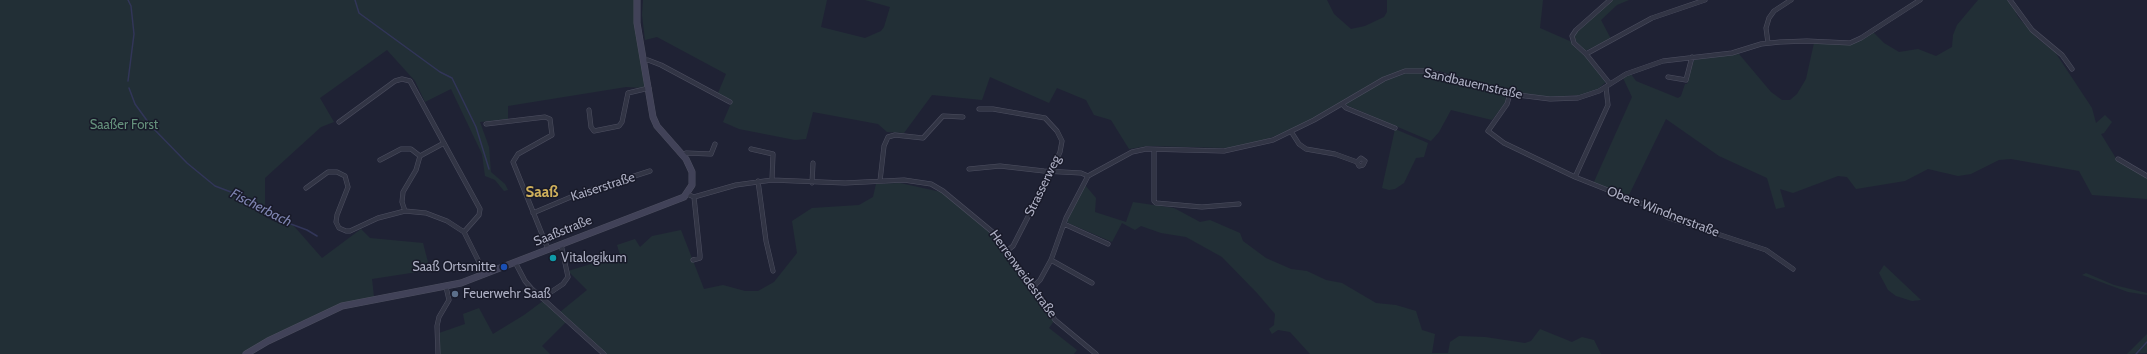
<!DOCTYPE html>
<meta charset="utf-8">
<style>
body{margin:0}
canvas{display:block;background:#1f2234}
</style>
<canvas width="2147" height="354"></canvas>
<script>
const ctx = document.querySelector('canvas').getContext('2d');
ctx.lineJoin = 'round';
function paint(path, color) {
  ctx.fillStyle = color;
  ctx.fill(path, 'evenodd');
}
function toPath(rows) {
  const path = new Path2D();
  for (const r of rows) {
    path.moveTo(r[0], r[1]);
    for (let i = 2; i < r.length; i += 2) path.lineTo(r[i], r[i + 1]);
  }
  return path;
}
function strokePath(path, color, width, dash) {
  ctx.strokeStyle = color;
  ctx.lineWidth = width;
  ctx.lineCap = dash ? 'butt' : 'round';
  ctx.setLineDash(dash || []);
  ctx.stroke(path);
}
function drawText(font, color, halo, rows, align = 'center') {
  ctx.font = font + ' Cabin,sans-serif';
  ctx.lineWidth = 3;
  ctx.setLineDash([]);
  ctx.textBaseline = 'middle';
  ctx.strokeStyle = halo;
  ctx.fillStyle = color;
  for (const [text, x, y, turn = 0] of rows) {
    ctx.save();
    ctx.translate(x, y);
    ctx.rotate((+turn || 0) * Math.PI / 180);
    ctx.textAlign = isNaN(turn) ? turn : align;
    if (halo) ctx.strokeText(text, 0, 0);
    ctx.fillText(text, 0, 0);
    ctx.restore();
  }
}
paint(toPath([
 [0,0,635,0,634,18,645,83,643,88,626,87,508,106,508,119,480,122,489,147,491,172,505,184,508,190,504,191,495,180,485,176,482,154,451,89,425,102,415,81,387,50,320,98,334,122,321,127,265,178,265,217,278,223,293,225,322,258,361,229,370,238,423,243,430,270,372,279,374,297,335,306,271,336,242,354,0,354],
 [643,0,827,0,821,27,865,38,881,31,884,27,890,7,865,0,1327,0,1334,14,1351,29,1365,26,1384,17,1387,12,1387,0,1543,0,1540,28,1572,42,1586,56,1606,82,1598,89,1583,95,1546,97,1510,92,1439,71,1406,69,1382,78,1295,129,1264,140,1227,148,1148,146,1129,149,1111,120,1094,115,1086,100,1057,88,1049,103,990,77,982,100,932,95,904,133,887,132,878,124,813,112,806,139,795,140,739,129,723,122,732,101,718,93,726,74,657,37,645,40,642,15],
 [1611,0,1629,0,1617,5,1601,20,1611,39,1585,51,1576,42,1574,35],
 [1978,0,2010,0,2018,17,2037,38,2055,52,2092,108,2096,123,2105,115,2112,122,2104,133,2101,134,2117,160,2147,178,2147,199,2092,195,2079,171,2011,159,1999,160,1971,174,1958,176,1928,169,1905,181,1856,189,1847,177,1838,176,1793,193,1780,189,1785,207,1776,209,1767,178,1719,156,1666,119,1628,197,1593,184,1632,97,1623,78,1631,74,1636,81,1678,98,1681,96,1685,84,1687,84,1694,60,1739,54,1771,92,1782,100,1790,100,1797,94,1806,79,1814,43,1849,45,1860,41,1873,32,1884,43,1899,52,1918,49,1936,56,1952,47,1953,35,1957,25],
 [1409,72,1427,73,1503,95,1507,98,1506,102,1492,120,1451,110,1439,132,1431,141,1346,105,1347,103,1382,82],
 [1395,129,1428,143,1424,157,1416,158,1404,183,1395,189,1389,190,1382,188],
 [900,183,941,192,995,236,1023,277,1037,293,1054,321,1049,328,1077,350,1074,354,606,354,560,312,587,290,568,271,620,255,617,245,635,239,640,247,652,236,681,230,704,289,723,285,745,291,758,291,774,282,797,253,792,221,812,208,859,205,873,197,876,184],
 [1085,185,1096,198,1095,212,1126,222,1133,202,1174,208,1200,222,1210,220,1240,233,1243,241,1266,258,1291,269,1307,271,1326,280,1342,283,1376,303,1396,305,1416,311,1422,330,1435,334,1432,353,1448,353,1450,342,1459,336,1485,337,1525,343,1531,341,1540,329,1572,342,1582,337,1594,340,1601,354,1310,354,1290,332,1278,330,1272,334,1269,329,1274,325,1275,314,1257,293,1222,257,1186,237,1161,233,1141,226,1135,230,1122,223,1112,242,1068,223,1067,221],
 [1884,265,1885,266,1921,300,1912,301,1896,296,1888,290,1879,273],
 [2086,273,2114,285,2147,293,2147,295,2128,292,2082,275],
 [543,301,566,322,542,346,550,354,440,354,439,333,465,324,463,314,479,308,493,334,524,315],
 [2147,334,2147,353,2127,354]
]), '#222f36');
strokePath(toPath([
 [128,0,131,6,134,34,128,81],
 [355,0,359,13,440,72,452,78,476,127,489,169],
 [129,88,135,104,151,126,187,163,215,186,252,200,267,213,280,220,307,230,317,236],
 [2136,354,2147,342]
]), '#323659', 1.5);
const street = toPath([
 [2010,0,2032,30,2062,55,2072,69],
 [1768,43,1766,28,1769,18,1774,11,1791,0],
 [1586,54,1652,18,1705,0],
 [644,61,648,60,661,65,730,102],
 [1668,77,1686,80,1692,57],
 [1610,84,1586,54,1574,43,1572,36,1576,30,1610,0],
 [1510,94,1507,104,1488,131,1504,143,1575,177,1643,204,1669,218,1766,250,1793,269],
 [1342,104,1346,108,1395,128],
 [979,109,993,109,1045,118,1057,131,1062,141,1060,152,1051,172,1013,246,1008,250],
 [589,110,591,127,594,131,619,126,622,122,628,93,649,88],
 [339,122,395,81,402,79,410,81,480,209,479,215,464,232],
 [486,124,545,117,550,119,552,135,518,154,513,162,548,249],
 [1292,133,1299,144,1306,149,1335,154,1357,162,1359,166,1363,165,1365,161,1361,158,1357,162],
 [751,149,773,154,772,180],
 [1154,150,1154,201,1156,203,1202,207,1239,204],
 [682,155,686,153,711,154,715,144],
 [420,156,444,143],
 [2118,159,2147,176],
 [380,160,401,149,411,149,420,156,416,170,403,192,402,202,405,211],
 [969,169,1000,166,1044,171,1081,173,1088,176],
 [1575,177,1608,105,1606,87],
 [758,181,766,241,773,271],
 [880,181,884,146,888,137,895,135,923,138,943,116,963,117],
 [812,183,813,163],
 [306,188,328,172,337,172,345,176,348,187,337,215,336,222,339,228,346,231,350,231,378,218,405,211,426,213,447,221,464,232,485,274],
 [687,194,694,197,736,185,772,180,845,183,904,180,931,184,943,191,995,234,1020,270,1034,286,1055,320,1096,354],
 [533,213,578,194,650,171],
 [1064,224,1108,244],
 [693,260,700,258,700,255,694,197],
 [1051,260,1092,283],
 [515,262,525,281,531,288,604,354],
 [1034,286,1040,280,1051,260,1066,218,1088,176,1132,152,1146,149,1224,151,1273,140,1314,120,1384,79,1405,71,1426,71,1510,94,1550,99,1578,98,1599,91,1626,74,1663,61,1732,53,1761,44,1780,42,1807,41,1850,43,1861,38,1920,0],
 [542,298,563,284,568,277,561,244],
 [438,354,437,326,439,317,449,300,446,287]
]);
const secondary = toPath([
 [246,354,268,341,342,306,461,283,684,197,692,185,692,172,686,159,657,126,653,117,637,23,637,0]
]);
strokePath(street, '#4d4f60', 5);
strokePath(secondary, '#4d4f60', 7);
strokePath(street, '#323545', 4);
strokePath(secondary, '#414258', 6);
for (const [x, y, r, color] of [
 [553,258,4,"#0f9aa8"],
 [504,267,4,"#1a4fb4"],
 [455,294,4,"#5c6f8a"]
]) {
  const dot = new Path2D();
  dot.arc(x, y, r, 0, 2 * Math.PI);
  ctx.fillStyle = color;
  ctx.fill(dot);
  strokePath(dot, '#181a29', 1.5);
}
drawText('13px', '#acaec2', '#181a29', [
 ["Sandbauernstraße",1473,84,13],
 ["Strasserweg",1043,186,-64],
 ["Kaiserstraße",603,187,-18],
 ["Obere Windnerstraße",1663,212,21],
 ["Saaßstraße",563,231,-22],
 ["Herrenweidestraße",1023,274,54]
]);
drawText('13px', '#65917c', '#181a29', [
 ["Saaßer Forst",124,125]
]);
drawText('13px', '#acaec2', '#181a29', [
 ["Vitalogikum",561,258],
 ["Saaß Ortsmitte",496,267,"right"],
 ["Feuerwehr Saaß",463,294]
], 'left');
drawText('italic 14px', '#7d83af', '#181a29', [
 ["Fischerbach",261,208,27]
]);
drawText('bold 15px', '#ceaf5b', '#181a29', [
 ["Saaß",542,193]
]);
</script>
